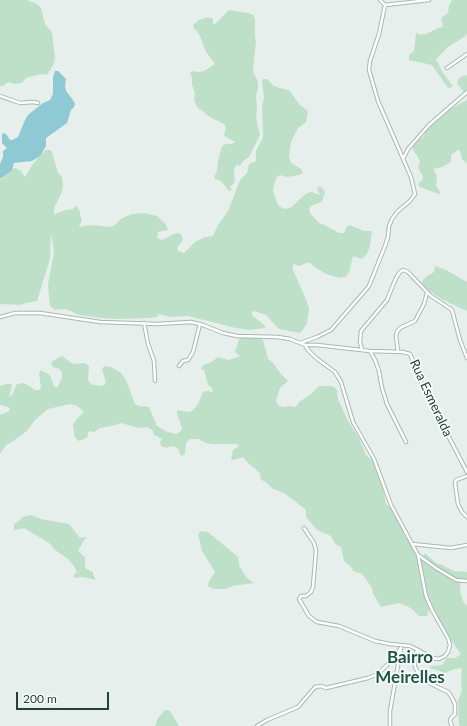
<!DOCTYPE html>
<style>
body{margin:0}
#map{position:relative;width:467px;height:726px;overflow:hidden;background:#e6efeb;font-family:Lato,sans-serif}
canvas{display:block}
.scale{position:absolute;left:16px;top:692px;width:93px;height:18px;box-sizing:border-box;border:2px solid #24423a;border-top:0;padding-left:5px;font-size:12px;line-height:14px;white-space:nowrap;color:#24423a;-webkit-text-stroke:3px #f7fbf9;paint-order:stroke}
</style>
<div id="map">
<canvas width="467" height="726"></canvas>
<div class="scale">200 m</div>
</div>
<script>
const ctx = document.querySelector('canvas').getContext('2d');
ctx.lineJoin = 'round';
function paint(path, color) {
  ctx.fillStyle = color;
  ctx.fill(path, 'evenodd');
}
function toPath(rows) {
  const path = new Path2D();
  for (const r of rows) {
    path.moveTo(r[0], r[1]);
    for (let i = 2; i < r.length; i += 2) path.lineTo(r[i], r[i + 1]);
  }
  return path;
}
function strokePath(path, color, width, dash) {
  ctx.strokeStyle = color;
  ctx.lineWidth = width;
  ctx.lineCap = dash ? 'butt' : 'round';
  ctx.setLineDash(dash || []);
  ctx.stroke(path);
}
function drawText(font, color, halo, rows, align = 'center') {
  ctx.font = font + ' Lato,sans-serif';
  ctx.lineWidth = 3.5;
  ctx.setLineDash([]);
  ctx.textBaseline = 'middle';
  ctx.strokeStyle = halo;
  ctx.fillStyle = color;
  for (const [text, x, y, turn = 0] of rows) {
    ctx.save();
    ctx.translate(x, y);
    ctx.rotate((+turn || 0) * Math.PI / 180);
    ctx.textAlign = isNaN(turn) ? turn : align;
    if (halo) ctx.strokeText(text, 0, 0);
    ctx.fillText(text, 0, 0);
    ctx.restore();
  }
}
paint(toPath([
 [0,0,27,0,37,4,41,8,45,24,52,32,55,58,53,65,47,75,41,74,26,78,22,83,14,84,8,82,3,86,0,86],
 [452,0,467,0,467,34,464,37,448,47,436,59,443,73,452,85,452,87,448,88,432,65,409,60,409,55,414,51,416,33,420,35,426,34,438,28,443,27,441,18,448,13,449,5],
 [229,10,248,13,253,15,255,19,255,37,256,40,253,72,258,81,258,88,256,96,257,109,256,117,260,135,249,157,242,162,240,166,237,165,235,167,234,171,235,182,230,187,232,190,228,192,229,191,221,181,215,179,214,178,217,171,218,161,222,146,226,144,232,144,235,142,224,136,226,128,224,124,210,117,197,107,194,100,195,93,192,85,192,78,190,73,192,71,198,72,204,71,215,64,206,52,199,34,193,27,194,24,199,20,208,17,213,19,213,24,215,24],
 [465,75,467,76,467,97,457,83,459,78],
 [264,79,267,79,274,86,290,91,299,104,308,111,306,122,298,128,291,142,289,156,291,163,301,169,303,173,299,175,287,177,280,175,276,178,273,190,278,205,284,209,290,208,307,193,312,192,320,195,317,188,318,187,321,187,325,192,323,199,321,202,311,206,309,208,310,213,319,223,323,224,339,233,344,233,347,226,350,225,364,231,372,231,370,246,367,254,362,259,353,256,349,273,345,277,340,278,326,274,309,263,306,263,300,266,293,264,293,270,306,299,309,308,307,324,300,333,279,329,266,315,254,311,252,312,252,315,265,326,265,328,249,330,236,328,188,316,170,317,159,314,157,317,148,318,118,319,101,318,79,315,66,309,55,310,50,306,48,285,54,252,51,233,50,259,37,301,26,303,20,305,1,304,0,306,0,179,3,178,12,169,16,168,21,171,25,177,33,164,41,154,46,150,50,150,52,152,58,173,62,177,63,186,61,194,54,208,54,215,62,211,73,209,76,206,79,209,82,221,79,226,80,227,92,225,110,227,115,225,121,219,132,214,144,213,157,216,165,223,168,230,158,232,157,238,162,240,176,233,181,234,183,240,177,248,178,251,184,253,195,242,205,237,213,236,218,225,228,211,240,180,247,173,249,164,256,161,256,151,263,137,262,106,264,98,262,80],
 [467,100,467,164,462,159,460,151,458,150,451,155,451,162,442,167,433,169,437,176,436,186,440,192,439,194,420,187,418,184,422,180,423,176,418,168,420,161,413,149,412,140,422,138,428,129,442,113],
 [435,266,448,271,467,282,467,311,441,299,424,287,422,283,423,280,427,276,434,272],
 [249,337,257,337,263,340,268,359,274,364,280,373,288,381,280,388,276,400,278,405,282,407,289,406,296,407,299,402,311,394,319,386,332,386,334,387,337,390,338,399,348,421,359,438,366,455,374,462,379,472,382,482,386,504,398,515,405,536,420,559,422,559,424,554,426,554,436,563,442,565,454,571,467,572,467,580,461,582,460,592,464,603,467,606,467,726,460,726,459,724,458,701,462,690,461,681,462,670,461,668,455,669,440,675,441,671,429,668,432,666,442,665,447,658,455,658,460,655,460,653,441,626,425,587,429,610,427,616,419,616,411,608,399,603,381,607,373,594,372,588,363,575,360,573,353,571,352,568,344,561,341,547,335,544,331,536,317,530,306,517,306,511,305,509,284,493,273,489,266,482,261,480,260,473,247,462,243,457,234,460,231,460,233,450,239,446,237,444,212,444,206,443,198,439,190,439,186,443,185,454,181,456,178,449,176,447,170,446,167,448,161,446,160,443,162,439,154,435,153,431,147,427,138,428,121,423,115,425,100,428,94,432,89,431,87,438,79,441,75,438,73,425,76,420,84,412,77,406,70,404,48,409,35,420,27,431,12,442,6,445,0,454,0,415,9,411,10,409,8,407,0,405,0,386,6,384,11,384,12,386,9,397,13,394,16,385,18,384,24,383,35,390,39,390,41,388,39,373,41,370,50,375,54,386,57,388,62,378,62,374,60,369,53,367,52,366,51,363,54,360,62,356,73,364,84,363,88,365,89,367,88,380,90,383,93,385,102,386,105,384,106,382,102,370,104,366,111,367,120,372,126,380,135,404,139,406,149,407,157,426,168,432,176,434,180,432,182,428,177,414,177,410,187,412,192,411,198,404,203,392,207,391,213,392,212,388,208,385,204,370,201,369,203,365,210,363,218,357,229,360,240,356,235,352,239,340,240,338],
 [31,515,41,519,69,524,80,538,86,537,78,551,85,557,85,566,86,569,93,572,93,575,96,580,83,577,74,578,74,574,77,573,74,566,68,559,55,550,49,543,24,528,14,530,14,524,20,520,22,517],
 [201,531,208,532,238,557,239,565,246,577,254,583,232,586,225,589,214,589,208,586,209,581,215,572,202,551,198,534],
 [165,710,170,711,179,726,155,726,158,718]
]), '#bfe0c8');
paint(toPath([
 [55,71,58,71,66,79,65,86,66,91,73,100,75,104,74,107,71,110,67,123,46,138,46,146,40,156,32,161,14,163,12,170,2,178,0,178,0,164,3,157,3,151,7,148,2,143,2,134,3,133,6,134,10,140,12,140,18,137,25,120,28,115,43,103,50,100,53,94,53,77]
]), '#8ec9d4');
const minor = toPath([
 [380,0,385,5,429,0],
 [447,68,467,54],
 [0,96,20,103,33,102,38,103],
 [403,159,408,149,429,125,467,92],
 [0,317,15,313,40,313,100,322,157,324,191,322,203,325,223,333,237,336,278,337,290,339,305,345,308,350,316,358,335,372,341,382,353,422,374,459,391,505,418,555,436,568,456,580,467,581],
 [144,323,148,344,154,361,155,381],
 [300,343,317,337,331,330,364,292,369,286,385,246,388,237,389,226,392,219,398,211,410,201,415,194,411,177,378,101,369,70,370,61,379,34,385,5],
 [305,345,317,345,370,351,403,352,410,354,425,391,467,472],
 [362,350,360,342,361,331,387,300,396,278,400,272,403,270,408,272,431,296,452,310,460,340,467,358],
 [370,351,375,360,379,371,382,388,387,404,406,442],
 [398,352,396,336,397,332,400,328,415,321,424,304,427,293],
 [179,366,183,361,188,360,193,352,200,324],
 [467,476,456,480,455,483,458,504,462,512,467,517],
 [304,528,314,543,316,550,313,587,311,592,306,596,301,596,299,599,309,616,317,622,339,626,375,641,390,644,410,646,418,650],
 [412,544,451,548,467,545],
 [418,555,426,596,432,610,448,638,450,645,448,652,445,656,439,659,432,658,418,650,414,655,415,667,422,679,429,683,448,692,451,696,455,704,455,714,451,718,450,721,452,726],
 [257,726,267,720,298,707,315,687,321,686,326,688,368,678,378,674,387,665,401,648],
 [390,726,390,711,401,648]
]);
strokePath(minor, '#a8b8b2', 4.5);
strokePath(minor, '#fff', 2.5);
drawText('13px', '#24423a', '#f7fbf9', [
 ["Rua Esmeralda",431,398,65]
]);
drawText('bold 17px', '#1f5548', '#f7fbf9', [
 ["Bairro",410,658],
 ["Meirelles",410,678]
]);
</script>
